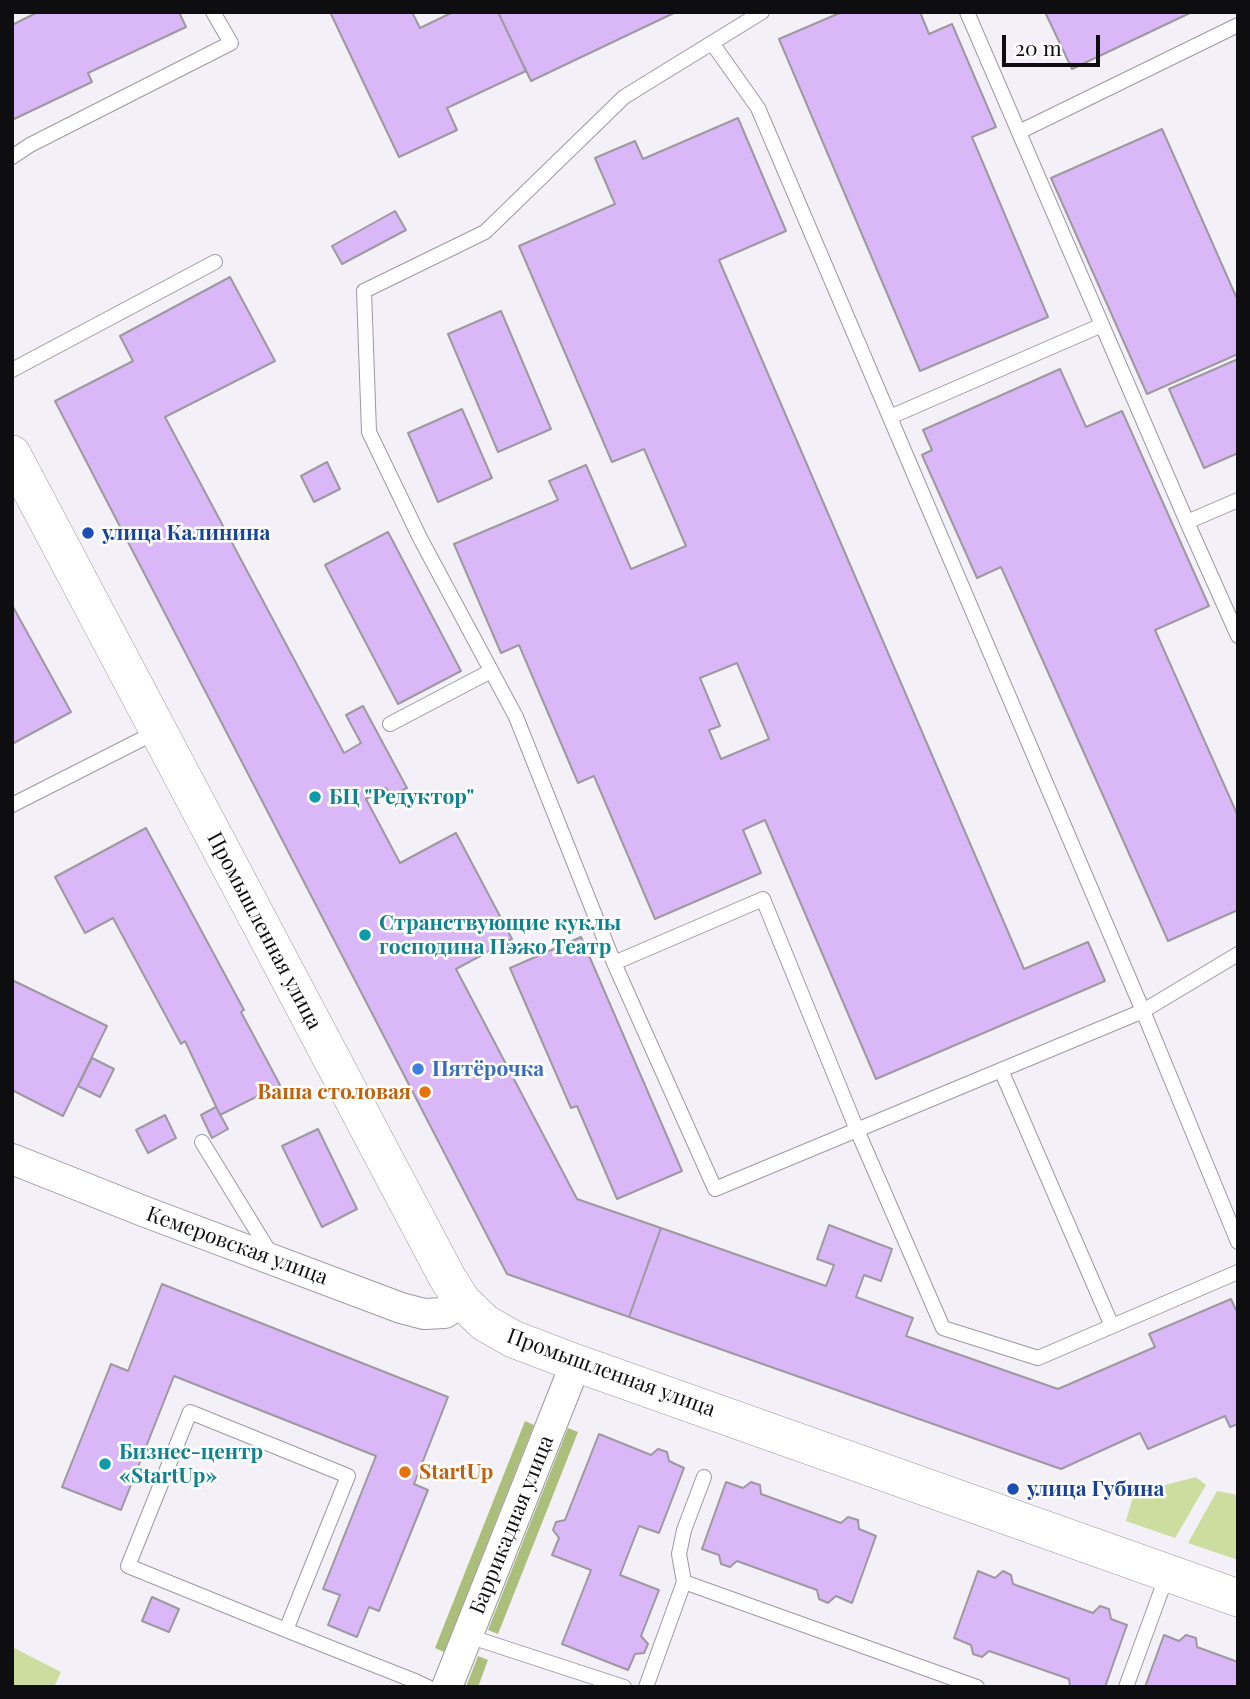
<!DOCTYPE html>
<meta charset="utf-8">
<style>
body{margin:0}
#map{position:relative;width:1250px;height:1699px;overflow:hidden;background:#f4f0f8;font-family:"Playfair Display",serif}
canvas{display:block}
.frame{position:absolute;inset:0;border:14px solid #0e0d0f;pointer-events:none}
.scale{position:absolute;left:1002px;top:35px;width:98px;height:32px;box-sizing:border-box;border:4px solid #0e0d0f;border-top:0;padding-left:9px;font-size:21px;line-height:24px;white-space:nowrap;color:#0e0d0f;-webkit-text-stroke:5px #fff;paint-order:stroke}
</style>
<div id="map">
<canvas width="1250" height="1699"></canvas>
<div class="frame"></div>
<div class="scale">20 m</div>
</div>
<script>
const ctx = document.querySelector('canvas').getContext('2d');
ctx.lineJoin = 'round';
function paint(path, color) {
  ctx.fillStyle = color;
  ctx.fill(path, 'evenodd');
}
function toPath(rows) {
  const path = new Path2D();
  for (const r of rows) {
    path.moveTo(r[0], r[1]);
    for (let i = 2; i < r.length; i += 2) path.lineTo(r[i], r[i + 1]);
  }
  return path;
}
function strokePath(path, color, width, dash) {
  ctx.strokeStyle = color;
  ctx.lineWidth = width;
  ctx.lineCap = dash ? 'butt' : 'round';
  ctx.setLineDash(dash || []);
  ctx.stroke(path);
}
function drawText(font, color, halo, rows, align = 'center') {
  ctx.font = font + ' "Playfair Display",serif';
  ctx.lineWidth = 5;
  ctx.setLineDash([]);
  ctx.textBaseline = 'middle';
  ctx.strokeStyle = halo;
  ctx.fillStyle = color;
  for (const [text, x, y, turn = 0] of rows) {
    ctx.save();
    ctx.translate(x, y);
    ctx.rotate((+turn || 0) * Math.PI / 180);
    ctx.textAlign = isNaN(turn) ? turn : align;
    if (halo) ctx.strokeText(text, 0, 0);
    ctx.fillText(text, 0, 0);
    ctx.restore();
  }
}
paint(toPath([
 [1196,1477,1206,1485,1175,1538,1126,1521,1134,1493],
 [1217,1491,1238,1495,1238,1560,1188,1543],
 [12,1647,61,1672,54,1687,12,1687]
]), '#ccdd9f');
paint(toPath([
 [525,1421,534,1425,444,1652,435,1648],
 [568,1428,578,1432,498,1634,488,1630],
 [478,1656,488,1660,478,1687,466,1687]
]), '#acbf7a');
const building = toPath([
 [38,12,179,12,186,27,88,73,92,82,12,120,12,25,38,12],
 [330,12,412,12,420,28,453,12,498,12,526,71,447,108,457,130,399,157,330,12],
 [498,12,676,12,531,81,498,12],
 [842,12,920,12,929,34,952,24,996,127,972,137,1048,317,920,371,779,39,842,12],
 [1045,12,1192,12,1072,69,1045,12],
 [738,118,786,231,719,260,1024,969,1088,942,1105,981,876,1079,765,820,743,830,761,873,655,919,594,776,578,783,519,645,501,653,454,544,558,500,549,481,586,465,631,569,686,546,644,449,612,462,519,246,615,204,595,158,635,141,643,159,738,118],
 [737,663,769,739,721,759,709,730,720,726,700,678,737,663],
 [1162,129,1238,301,1238,354,1147,394,1051,178,1162,129],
 [395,211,406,230,342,264,332,246,395,211],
 [230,277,275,361,165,417,344,753,361,743,346,715,363,706,407,788,391,796,386,788,366,799,400,863,456,833,512,939,456,969,577,1199,661,1228,629,1317,507,1274,55,401,133,361,120,336,230,277],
 [501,311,551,429,498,452,448,334,501,311],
 [1238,359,1238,453,1204,468,1169,389,1238,359],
 [1060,369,1086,427,1122,411,1209,606,1155,630,1238,816,1238,910,1168,941,1001,567,977,578,922,455,932,450,923,430,1060,369],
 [462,409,492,478,438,502,408,433,462,409],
 [327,462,340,489,314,502,301,476,327,462],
 [388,532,461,671,398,704,325,565,388,532],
 [12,605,71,712,12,744,12,605],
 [146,828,244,1010,241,1012,280,1085,220,1115,185,1041,181,1044,113,918,85,933,55,877,146,828],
 [581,937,682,1171,617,1199,577,1106,571,1108,510,968,581,937],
 [12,980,107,1026,63,1116,12,1090,12,980],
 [92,1058,114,1069,100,1097,78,1086,92,1058],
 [216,1107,228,1129,212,1138,201,1115,216,1107],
 [165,1115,176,1138,148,1153,136,1130,165,1115],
 [318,1129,357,1209,322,1227,282,1146,318,1129],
 [829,1225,892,1249,881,1281,864,1275,856,1297,913,1318,906,1336,1058,1389,1155,1347,1149,1334,1231,1299,1236,1310,1238,1310,1238,1424,1230,1427,1225,1416,1148,1449,1140,1433,1061,1469,629,1317,661,1228,826,1286,834,1265,817,1259,829,1225],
 [162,1284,448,1397,414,1484,428,1490,379,1611,369,1607,357,1637,328,1625,340,1595,323,1589,376,1456,174,1376,121,1510,62,1487,111,1364,128,1371,162,1284],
 [599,1434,651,1455,658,1449,667,1452,669,1461,684,1468,659,1533,639,1526,620,1575,659,1590,641,1636,648,1644,644,1653,635,1654,628,1670,562,1644,591,1570,552,1555,559,1538,553,1530,556,1522,565,1520,599,1434],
 [726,1482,743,1488,751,1482,760,1485,761,1494,841,1523,848,1517,858,1520,859,1529,876,1536,852,1603,836,1596,828,1603,819,1599,817,1590,737,1561,730,1567,721,1564,719,1555,702,1549,726,1482],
 [978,1571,995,1578,1003,1571,1011,1575,1013,1584,1093,1613,1100,1606,1109,1609,1111,1619,1127,1625,1105,1687,1070,1687,1069,1679,989,1651,982,1657,973,1654,971,1645,954,1638,978,1571],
 [152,1597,179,1609,169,1632,142,1621,152,1597],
 [1164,1635,1179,1641,1186,1635,1196,1638,1197,1647,1238,1662,1238,1687,1145,1687,1164,1635]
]);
paint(building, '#dab7f6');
strokePath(building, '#9c999f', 2);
const service = toPath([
 [762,12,624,97,485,232,364,291,369,432,420,538,516,717,614,963,715,1189,1143,1011,1238,954],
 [967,12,1187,522,1238,636],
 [712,43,758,108,1143,1011,1238,1242],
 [1019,132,1238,25],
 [12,157,30,145,231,43,213,12],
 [12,370,215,262],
 [890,417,1102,325],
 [1187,522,1238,500],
 [390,724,491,671],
 [12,805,158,731],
 [614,963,763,899,857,1130,943,1328,1038,1358,1238,1272],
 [1001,1070,1112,1326],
 [202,1142,272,1256],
 [684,1582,679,1554,684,1530,704,1477],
 [286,1630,348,1476,190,1412,128,1566,286,1630,349,1655,415,1681,428,1687],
 [468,1636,624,1687],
 [646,1687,684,1582,977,1687],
 [1126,1687,1167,1575]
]);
const minor = toPath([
 [12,1159,143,1211,401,1308,424,1314,445,1313,462,1301],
 [447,1687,576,1363]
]);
const tertiary = toPath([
 [12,454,447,1277,462,1301,485,1323,513,1339,576,1363,1238,1598]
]);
strokePath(service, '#9d99a0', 16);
strokePath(minor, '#9d99a0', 32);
strokePath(tertiary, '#9d99a0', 38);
strokePath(service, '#fff', 14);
strokePath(minor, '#fff', 30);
strokePath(tertiary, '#fff', 37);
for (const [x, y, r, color] of [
 [88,533,7,"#1a4fb4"],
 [315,797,7,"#0f9aa8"],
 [365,935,7,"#0f9aa8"],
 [418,1069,7,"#3f7fe0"],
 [425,1092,7,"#e8710a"],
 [105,1464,7,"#0f9aa8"],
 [405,1472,7,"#e8710a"],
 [1013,1489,7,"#1a4fb4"]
]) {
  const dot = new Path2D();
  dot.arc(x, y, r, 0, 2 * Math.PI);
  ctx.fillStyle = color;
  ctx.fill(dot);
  strokePath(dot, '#fff', 2.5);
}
drawText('bold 21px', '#164399', '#fff', [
 ["улица Калинина",102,533],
 ["улица Губина",1027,1489]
], 'left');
drawText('bold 21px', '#0d838f', '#fff', [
 ["БЦ \"Редуктор\"",329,797],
 ["Странствующие куклы",379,923],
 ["господина Пэжо Театр",379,947],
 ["Бизнес-центр",119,1452],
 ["«StartUp»",119,1476]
], 'left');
drawText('21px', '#0e0d0f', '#fff', [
 ["Промышленная улица",264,931,62],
 ["Кемеровская улица",237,1246,20],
 ["Промышленная улица",611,1373,20],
 ["Баррикадная улица",512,1525,-68]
]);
drawText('bold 21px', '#366cbe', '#fff', [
 ["Пятёрочка",432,1069]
], 'left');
drawText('bold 21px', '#c56008', '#fff', [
 ["Ваша столовая",411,1092],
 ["StartUp",419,1472,"left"]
], 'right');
</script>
